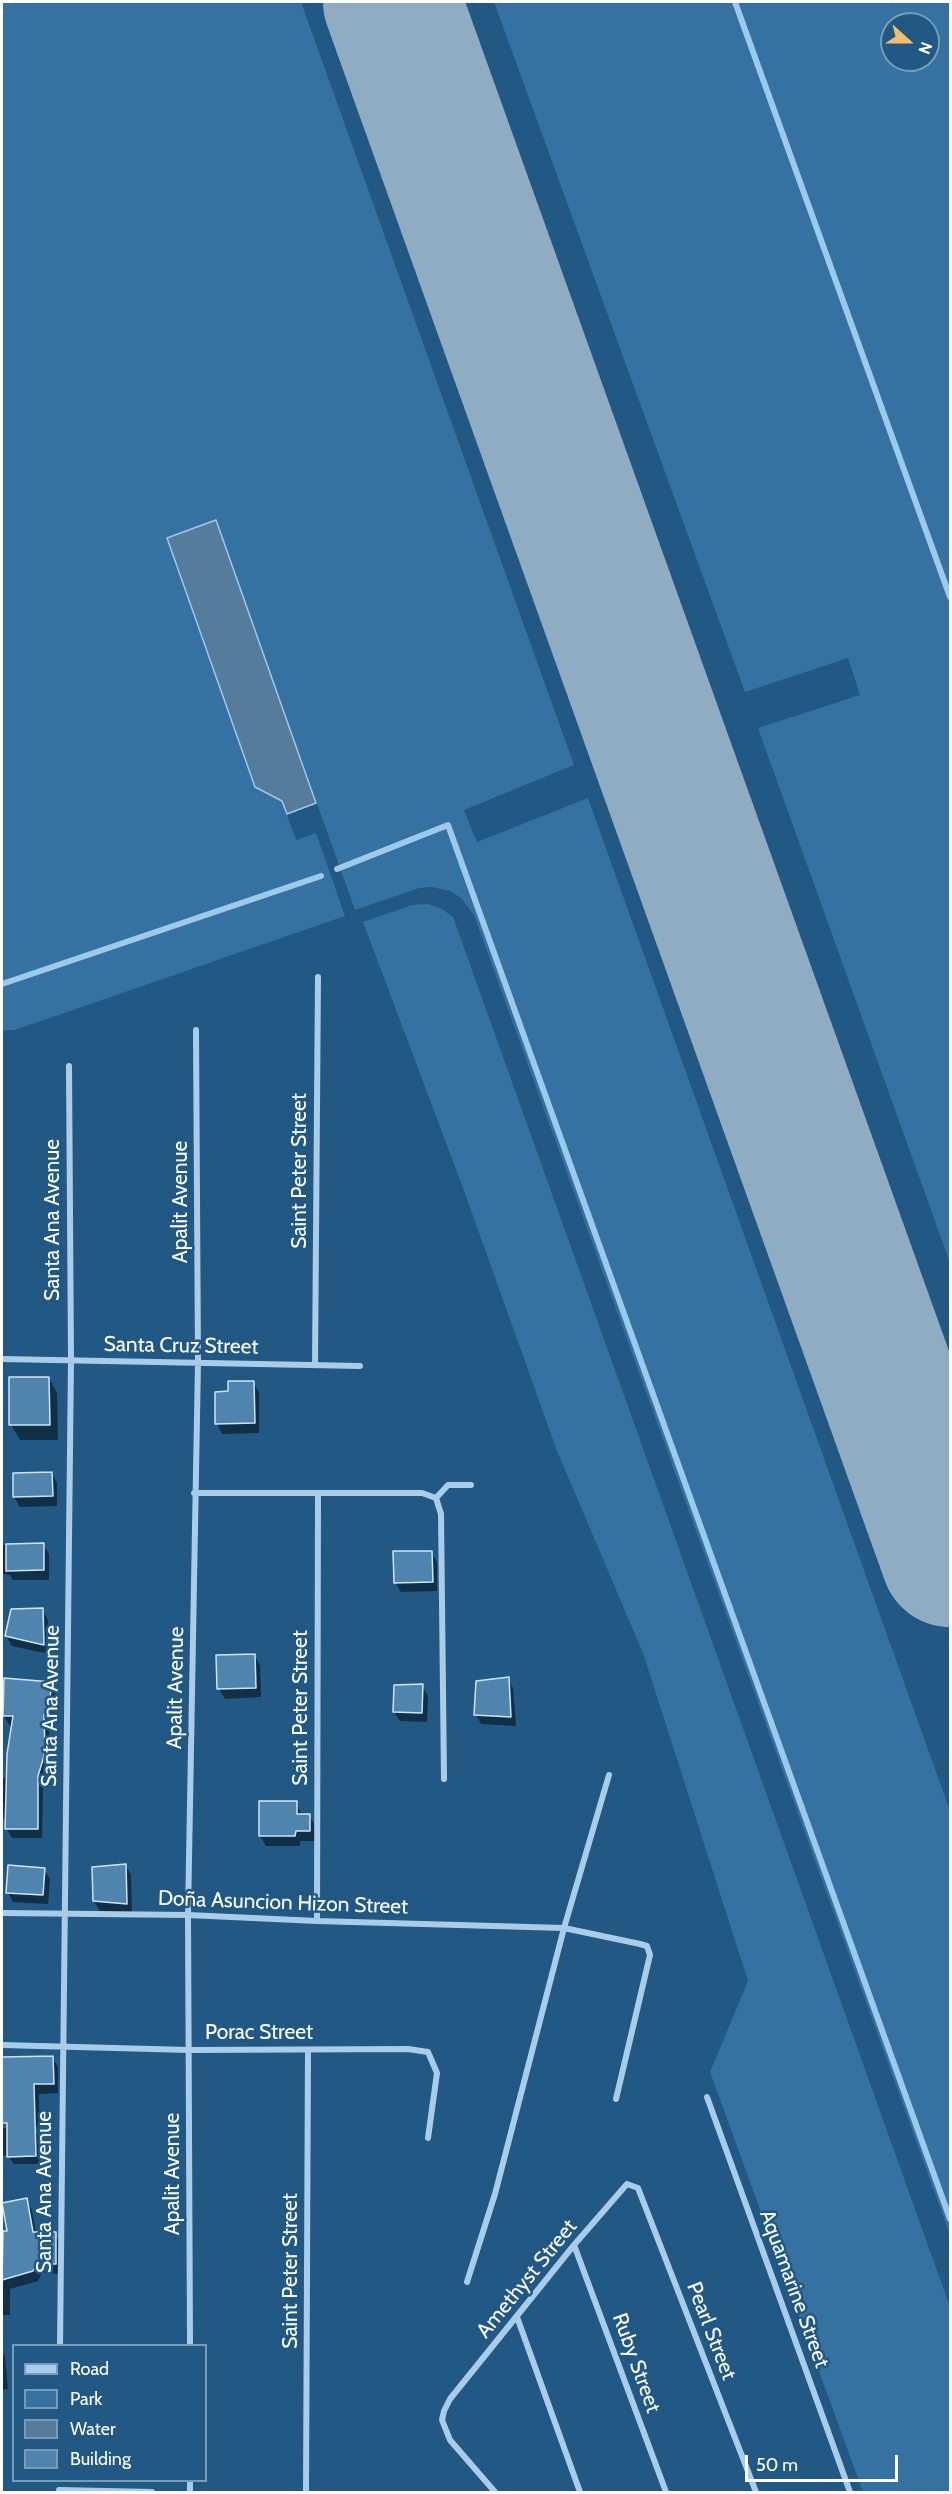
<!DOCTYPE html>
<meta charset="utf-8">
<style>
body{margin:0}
#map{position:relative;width:952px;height:2494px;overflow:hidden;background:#215884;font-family:Cabin,sans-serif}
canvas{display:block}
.frame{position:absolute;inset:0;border:3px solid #fff;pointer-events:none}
.legend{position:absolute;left:12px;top:2344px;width:195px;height:138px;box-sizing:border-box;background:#215884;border:2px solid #7a9bb5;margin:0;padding:8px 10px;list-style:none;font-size:18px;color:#fff}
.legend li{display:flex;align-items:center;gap:12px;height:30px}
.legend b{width:30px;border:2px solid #7a9bb5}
.north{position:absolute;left:880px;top:12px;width:60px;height:60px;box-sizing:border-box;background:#215884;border:2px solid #7a9bb5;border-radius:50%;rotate:111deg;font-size:16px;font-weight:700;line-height:24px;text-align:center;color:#fff}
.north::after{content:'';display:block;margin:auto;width:21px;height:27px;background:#f5bd6b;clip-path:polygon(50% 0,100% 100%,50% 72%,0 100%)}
.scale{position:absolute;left:745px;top:2455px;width:153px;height:27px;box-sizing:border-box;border:3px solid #fff;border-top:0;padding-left:8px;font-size:18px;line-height:21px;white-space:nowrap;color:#fff;-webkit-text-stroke:4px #215884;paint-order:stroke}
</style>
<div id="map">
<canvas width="952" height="2494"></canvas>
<div class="frame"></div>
<ul class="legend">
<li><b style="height:8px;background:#a9cde9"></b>Road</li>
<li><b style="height:16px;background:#3572a1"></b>Park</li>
<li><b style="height:16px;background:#567c9b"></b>Water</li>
<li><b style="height:16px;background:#4e84ae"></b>Building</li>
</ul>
<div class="north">N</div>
<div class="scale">50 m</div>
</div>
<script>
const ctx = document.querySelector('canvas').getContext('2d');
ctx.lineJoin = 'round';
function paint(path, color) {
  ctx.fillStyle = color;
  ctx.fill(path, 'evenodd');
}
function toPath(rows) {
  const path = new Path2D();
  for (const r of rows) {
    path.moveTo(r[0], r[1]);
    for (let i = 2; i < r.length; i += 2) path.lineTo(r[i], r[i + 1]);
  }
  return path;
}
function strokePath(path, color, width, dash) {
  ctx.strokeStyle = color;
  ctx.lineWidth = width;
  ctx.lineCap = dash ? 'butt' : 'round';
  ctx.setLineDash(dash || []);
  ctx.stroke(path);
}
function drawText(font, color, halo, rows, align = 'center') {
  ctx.font = font + ' Cabin,sans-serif';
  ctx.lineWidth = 5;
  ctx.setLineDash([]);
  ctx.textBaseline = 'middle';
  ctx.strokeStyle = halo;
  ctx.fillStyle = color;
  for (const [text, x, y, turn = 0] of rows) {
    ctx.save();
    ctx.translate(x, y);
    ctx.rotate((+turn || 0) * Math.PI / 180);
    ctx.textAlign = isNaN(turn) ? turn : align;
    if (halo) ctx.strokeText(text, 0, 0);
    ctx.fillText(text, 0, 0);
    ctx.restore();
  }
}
paint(toPath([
 [2,2,301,2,574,765,464,810,477,842,588,798,950,1811,950,2235,474,915,461,898,450,891,432,887,419,888,355,910,216,520,167,539,282,801,296,840,316,833,345,916,15,1030,2,1030],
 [494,2,950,2,950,1263,758,728,860,695,848,658,745,692],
 [892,24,928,24,928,60,892,60],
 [428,904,442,909,453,917,950,2307,950,2492,863,2492,710,2072,748,1981,643,1653,557,1451,463,1188,363,922,412,905]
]), '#3572a1');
const water = toPath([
 [216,520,316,803,287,814,282,801,255,787,167,538,216,520]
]);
paint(water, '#567c9b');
strokePath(water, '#9dcaea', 1.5);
paint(toPath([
 [49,1378,57,1393,58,1440,20,1440,11,1425],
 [253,1382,259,1392,259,1433,222,1434,217,1424,230,1393],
 [51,1473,57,1483,57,1506,20,1507,14,1497],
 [43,1544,49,1554,49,1580,13,1580,10,1575,2,1574,2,1545],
 [431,1552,437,1562,437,1591,401,1592,395,1582],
 [42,1610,48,1620,49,1654,12,1646,6,1636],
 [254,1655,260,1665,261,1697,225,1699,219,1689],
 [508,1679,513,1688,516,1726,481,1724,476,1714],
 [6,1680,51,1684,57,1694,53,1724,49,1724,50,1764,43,1787,42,1838,12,1838,6,1828,6,1818,2,1818,2,1778,5,1778,13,1726,10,1726,4,1716],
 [422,1686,428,1696,427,1722,400,1721,394,1712],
 [296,1802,302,1816,310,1816,315,1826,315,1841,300,1841,300,1846,266,1846,260,1836,261,1803],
 [126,1866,131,1875,132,1913,100,1911,94,1901],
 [44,1869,50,1879,48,1904,13,1902,8,1892],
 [2,2057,52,2057,58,2067,58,2093,39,2094,39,2128,10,2113,4,2091,2,2093],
 [2,2128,35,2130,39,2138,40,2164,14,2164,8,2156,2,2155],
 [26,2200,32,2210,36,2233,55,2234,61,2244,61,2274,42,2273,38,2281,10,2289,10,2315,2,2315,2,2246,5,2246],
 [2,2351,5,2357,8,2389,2,2390]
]), '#0007');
strokePath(toPath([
 [735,2,950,597],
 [337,869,448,825,950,2219],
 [2,984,321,876]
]), '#9dcaea', 6);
strokePath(toPath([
 [399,2,410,52]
]), '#90acc2', 56);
strokePath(toPath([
 [392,2,950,1558]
]), '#90acc2', 138);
const building = toPath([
 [9,1377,49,1377,50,1425,9,1425,9,1377],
 [228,1381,254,1381,255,1423,215,1424,215,1392,228,1391,228,1381],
 [52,1472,53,1496,13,1497,13,1473,52,1472],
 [44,1543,44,1570,6,1571,6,1544,44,1543],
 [393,1551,432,1551,433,1582,394,1583,393,1551],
 [43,1608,44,1645,5,1636,11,1609,43,1608],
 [255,1654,256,1688,217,1689,216,1655,255,1654],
 [509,1677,511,1717,474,1715,476,1681,509,1677],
 [4,1678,52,1682,48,1714,44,1715,45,1753,38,1776,38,1829,5,1829,7,1754,13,1716,3,1716,4,1678],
 [423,1684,422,1713,393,1712,394,1685,423,1684],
 [259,1801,297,1801,297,1814,310,1814,310,1831,296,1831,295,1836,259,1836,259,1801],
 [126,1864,127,1904,93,1901,92,1867,126,1864],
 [8,1865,45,1868,43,1895,6,1893,8,1865],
 [53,2056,54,2084,34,2084,36,2156,7,2157,7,2123,2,2123,2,2057,53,2056],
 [27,2198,33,2232,56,2232,56,2264,37,2264,33,2271,2,2280,3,2231,7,2231,2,2203,27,2198]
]);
paint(building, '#4e84ae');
strokePath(building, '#cde5f7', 1.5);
strokePath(toPath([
 [2,1359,360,1366],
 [315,1365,318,977],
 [194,1493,422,1493,436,1498,441,1514,444,1779],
 [436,1498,448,1485,471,1485],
 [2,1913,188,1915,317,1921,564,1928,640,1944,647,1946,650,1955,616,2099],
 [317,1921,318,1494],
 [2,2045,189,2050,408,2049,428,2052,437,2073,428,2138],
 [707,2097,850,2492],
 [574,2245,666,2492],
 [467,2282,495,2194,564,1928,609,1775],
 [517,2317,580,2492],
 [60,2346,71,1360,69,1066],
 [190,2346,188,1915,198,1362,196,1030],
 [190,2480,190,2492],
 [59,2490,152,2492],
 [306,2492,308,2050],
 [495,2492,450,2440,442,2420,444,2411,450,2399,574,2245,627,2184,638,2188,756,2492]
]), '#a9cde9', 6);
drawText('21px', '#fff', '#215884', [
 ["Saint Peter Street",300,1171,-90],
 ["Apalit Avenue",181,1202,-90],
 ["Santa Ana Avenue",53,1220,-90],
 ["Santa Cruz Street",181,1346,1],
 ["Apalit Avenue",176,1688,-89],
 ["Santa Ana Avenue",51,1706,-89],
 ["Saint Peter Street",301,1708,-90],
 ["Doña Asuncion Hizon Street",283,1903,2],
 ["Porac Street",259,2033],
 ["Apalit Avenue",173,2174,-90],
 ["Santa Ana Avenue",45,2192,-90],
 ["Saint Peter Street",291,2271,-90],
 ["Amethyst Street",527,2279,-51],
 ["Aquamarine Street",794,2289,70],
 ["Pearl Street",711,2331,69],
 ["Ruby Street",636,2363,70]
]);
</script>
